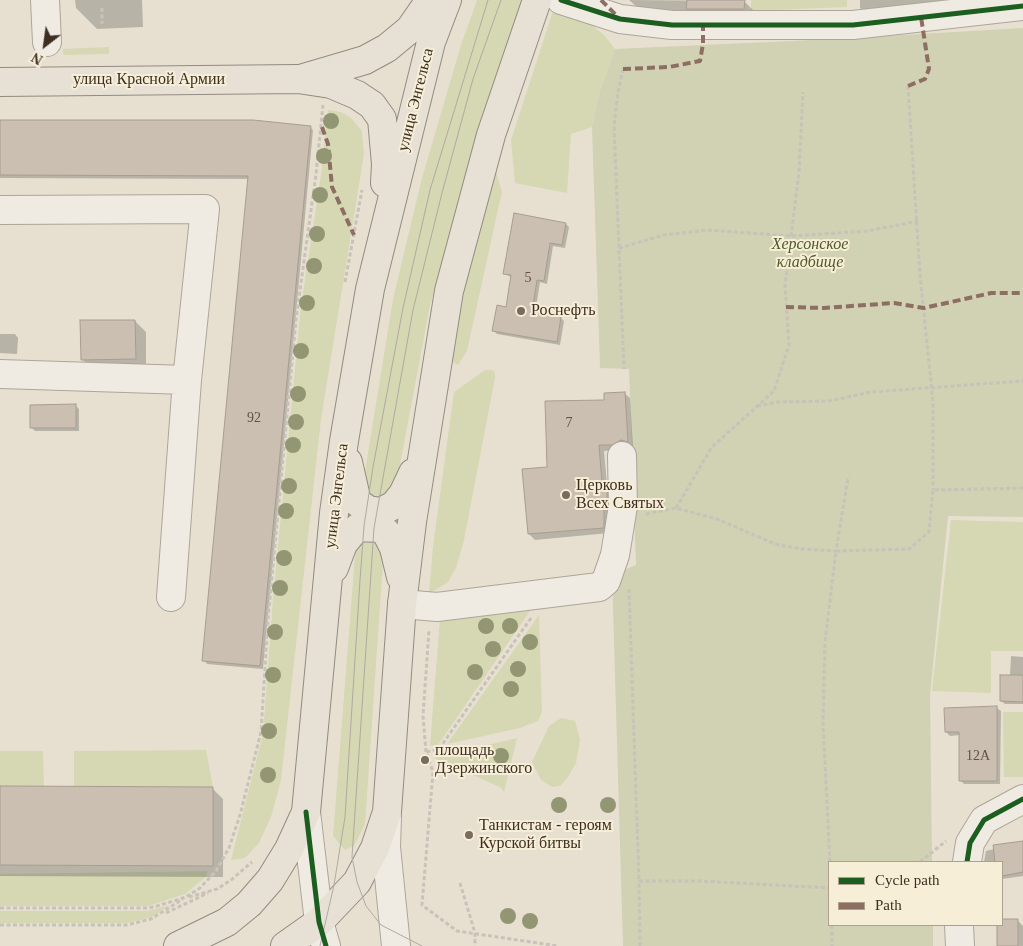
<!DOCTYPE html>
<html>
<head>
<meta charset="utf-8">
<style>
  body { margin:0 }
  #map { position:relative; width:1023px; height:946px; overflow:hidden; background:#e7e0d1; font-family:Georgia,serif }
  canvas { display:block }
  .legend { position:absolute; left:828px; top:861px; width:175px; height:65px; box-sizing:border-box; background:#f7eed8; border:1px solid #ada18e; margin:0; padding:6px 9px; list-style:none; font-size:15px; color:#3d2e20 }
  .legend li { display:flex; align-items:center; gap:10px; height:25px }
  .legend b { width:25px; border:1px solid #ada18e }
  .north { position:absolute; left:20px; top:20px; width:50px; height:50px; -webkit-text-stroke:4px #f7eed8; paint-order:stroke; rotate:210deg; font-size:14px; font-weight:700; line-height:20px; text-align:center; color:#3d2e20 }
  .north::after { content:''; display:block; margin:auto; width:18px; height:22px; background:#3d2e20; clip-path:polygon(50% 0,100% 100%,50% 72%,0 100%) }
</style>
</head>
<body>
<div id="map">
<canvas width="1023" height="946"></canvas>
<ul class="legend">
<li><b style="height:6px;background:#1b5e20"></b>Cycle path</li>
<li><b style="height:6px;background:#8d6e63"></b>Path</li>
</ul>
<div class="north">N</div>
</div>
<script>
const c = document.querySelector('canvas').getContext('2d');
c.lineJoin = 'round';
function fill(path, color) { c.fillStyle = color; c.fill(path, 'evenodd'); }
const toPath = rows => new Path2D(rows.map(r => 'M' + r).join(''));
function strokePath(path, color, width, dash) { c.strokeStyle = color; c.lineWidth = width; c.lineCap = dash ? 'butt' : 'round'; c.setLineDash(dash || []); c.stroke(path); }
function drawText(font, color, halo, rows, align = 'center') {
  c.font = font + ' Georgia,serif'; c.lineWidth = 4; c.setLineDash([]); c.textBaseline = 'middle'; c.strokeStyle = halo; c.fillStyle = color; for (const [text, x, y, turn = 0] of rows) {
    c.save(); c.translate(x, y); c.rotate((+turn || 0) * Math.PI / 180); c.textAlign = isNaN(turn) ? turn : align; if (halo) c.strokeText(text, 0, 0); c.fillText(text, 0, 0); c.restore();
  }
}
fill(toPath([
  [477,0,524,0,504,54,430,305,396,486,385,505,362,490,393,299,422,178,461,45],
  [751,0,847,0,847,7,751,11],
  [553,11,578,13,604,35,615,49,600,91,592,127,571,134,567,193,515,183,511,140],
  [109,47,109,54,63,55,63,49],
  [328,110,341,112,351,118,362,131,364,154,321,419,281,780,271,817,259,843,245,858,231,860,263,734,273,598,301,306,321,175],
  [496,172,502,192,499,205,467,351,458,365,451,361,464,292],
  [485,370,492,370,495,372,495,378,464,540,456,568,448,582,429,594,433,546,454,392],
  [951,520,1023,522,1023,651,991,651,991,693,932,691],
  [364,536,378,538,384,548,365,824,354,846,345,850,333,836,356,543],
  [530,611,438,745,430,746,440,618],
  [539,615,542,712,538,721,520,728,447,744],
  [1003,712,1023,712,1023,777,1004,777],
  [561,718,575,721,580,740,576,763,568,777,560,786,552,787,541,780,532,762,549,726],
  [517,738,504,792,500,787,434,758],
  [206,750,213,787,74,786,74,751],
  [43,751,44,786,0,786,0,751],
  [207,871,207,876,185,894,148,906,0,906,0,874],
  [170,905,152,917,127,923,0,923,0,911,147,911]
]), '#d6d7b3');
fill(toPath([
  [1023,28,1023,517,948,516,930,695,932,862,829,862,829,925,933,925,933,946,623,946,612,575,636,565,629,369,600,368,592,127,600,91,615,49,835,39]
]), '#d1d1b3');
fill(toPath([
  [75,0,142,0,143,27,97,29,76,8],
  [629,0,744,1,754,11,753,18,683,18,637,7],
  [860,0,997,0,868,16,860,8],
  [0,121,310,127,313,130,263,669,207,664,204,660,249,179,0,178],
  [566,224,569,227,565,248,553,246,547,284,540,282,535,314,561,318,564,321,560,345,497,334,494,331,507,308,512,278,504,273],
  [135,321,146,332,146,370,93,370,82,359],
  [0,334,15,334,18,338,17,354,0,353],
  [624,393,630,398,633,447,627,446,618,450,604,451,607,484,612,489,609,533,535,540,529,534,548,468,605,402],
  [76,406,79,409,79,431,35,431,32,428],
  [1011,656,1023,657,1023,704,1005,704,1001,701,1010,676],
  [997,708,1001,711,1000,784,964,784,960,780,960,735,950,736,946,732],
  [0,787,212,788,223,799,223,877,0,876],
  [1023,842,1023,876,1002,879,1002,862,984,862,986,851],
  [1002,920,1017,920,1023,926,1023,946,998,945,998,925,1002,925]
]), '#0003');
const building = toPath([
  [687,0,745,0,744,9,686,9,687,0],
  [0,120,253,120,311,126,260,666,202,661,248,176,0,175,0,120],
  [514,213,566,223,562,245,550,243,544,281,537,280,532,312,561,317,557,342,492,331,497,305,506,307,511,275,503,274,514,213],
  [80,320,135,320,136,359,81,360,80,320],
  [625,392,628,442,621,440,612,445,599,445,602,483,607,482,607,507,604,508,604,528,528,534,522,469,547,467,545,401,604,400,604,393,625,392],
  [76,404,76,428,30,428,30,405,76,404],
  [1000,675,1023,675,1023,702,1000,701,1000,675],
  [997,706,997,781,959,781,959,732,945,732,944,708,997,706],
  [0,786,213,787,213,866,0,865,0,786],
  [1023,841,1023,872,1002,876,1002,862,995,862,993,845,1023,841],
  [1002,919,1018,919,1018,946,997,946,997,925,1002,925,1002,919]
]);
fill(building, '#cbbfb2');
strokePath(building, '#a89c90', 1);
const minor = toPath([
  [45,0,47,42],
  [561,0,620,19,672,25,853,25,1023,6],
  [0,210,205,209,187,380,171,597],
  [0,374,187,380],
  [402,604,437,607,599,587,606,581,615,555,623,506,622,456],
  [306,812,319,922,326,946],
  [387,818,386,847,396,946],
  [967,862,970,843,984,820,1023,799],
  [959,925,960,946]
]);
const major = toPath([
  [304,78,365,60,387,48,410,29,430,0],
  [0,82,298,79,331,84,357,95,372,105,382,119,386,164,385,183],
  [348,462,357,502,368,510,381,512,394,505,403,494,413,473],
  [334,568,343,544,352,533,359,527,378,528,386,532,394,548,401,577],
  [178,946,227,922,249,904,270,880,289,849,306,812,334,513,344,441,370,289,431,42,447,0],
  [285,946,319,922,357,882,375,848,387,812,402,604,412,522,449,291,491,135,537,0]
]);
strokePath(minor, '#ada599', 30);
strokePath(major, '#928b80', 30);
strokePath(toPath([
  [102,8,102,24],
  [623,69,618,92,614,126,624,369],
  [908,86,920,275,933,402,933,490],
  [619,248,664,235,707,230,792,236,867,231,918,221],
  [345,282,362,190],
  [757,406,777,402,829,401,871,392,1023,381],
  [676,508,712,447,774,391,789,345,785,286,799,172,803,92],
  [646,514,676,508,717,519,775,544,801,549,836,551,848,478],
  [629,589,639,881],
  [531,618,439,749,426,752,433,772,422,905,457,931,558,946],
  [426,752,423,716,429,630],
  [830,862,823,723,825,642,836,551,909,549,929,532,933,490,1023,488],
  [920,862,946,841],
  [460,883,475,933,475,946],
  [189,897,217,889,231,880,252,862],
  [0,908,148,908,157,906,186,897,200,888,216,871,229,848,240,815,261,732,268,620,296,319,316,174,323,105],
  [166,913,208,893],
  [0,925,127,925,151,919,183,899],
  [832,925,832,946],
  [640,946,639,881,701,881,829,888]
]), '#c8c2b9', 3, [4, 2.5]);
strokePath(minor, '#efebe3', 28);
strokePath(major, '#e6e1d4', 28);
strokePath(toPath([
  [320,946,334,885,345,817,360,580,364,526,373,467,403,308,430,190,488,0],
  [422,946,381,925,366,906,357,882,352,857,374,528,413,310,442,193,473,79,501,0]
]), '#afaaa2', 1);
strokePath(toPath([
  [601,0,616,15],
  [623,69,669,67,700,61,703,44,703,25],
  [908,86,925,79,929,69,921,17],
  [322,127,328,144,332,187,354,235],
  [786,307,824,308,894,303,924,308,991,293,1023,293]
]), '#8d6e63', 4, [8, 4]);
strokePath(toPath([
  [561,0,620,19,672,25,853,25,1023,6],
  [306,812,319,922,326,946],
  [967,862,970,843,984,820,1023,799]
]), '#1b5e20', 5);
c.fillStyle = '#929673';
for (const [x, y] of [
  [331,121],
  [324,156],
  [320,195],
  [317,234],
  [314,266],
  [307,303],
  [301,351],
  [298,394],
  [296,422],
  [293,445],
  [289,486],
  [286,511],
  [284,558],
  [280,588],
  [486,626],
  [510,626],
  [275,632],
  [530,642],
  [493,649],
  [518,669],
  [475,672],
  [273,675],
  [511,689],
  [269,731],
  [501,756],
  [268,775],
  [559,805],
  [608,805],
  [508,916],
  [530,921]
]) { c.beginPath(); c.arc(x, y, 8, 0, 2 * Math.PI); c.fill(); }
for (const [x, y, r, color] of [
  [521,311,5,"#786c5e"],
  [566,495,5,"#786c5e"],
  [425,760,5,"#786c5e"],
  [469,835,5,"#786c5e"]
]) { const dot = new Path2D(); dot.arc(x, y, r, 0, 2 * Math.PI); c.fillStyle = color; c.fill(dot); strokePath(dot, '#f7eed8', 2); }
drawText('14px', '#605244', null, [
  ["5",528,278],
  ["92",254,418],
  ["7",569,423],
  ["12А",978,756]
]);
drawText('16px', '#3d2e20', '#f7eed8', [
  ["улица Красной Армии",149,80],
  ["улица Энгельса",416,100,-76],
  ["улица Энгельса",337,496,-83]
]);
drawText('italic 16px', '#4d5a26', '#f7eed8', [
  ["Херсонское",810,245],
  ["кладбище",810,263]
]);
drawText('16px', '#3d2e20', '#f7eed8', [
  ["Роснефть",531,311],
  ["Церковь",576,486],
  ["Всех Святых",576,504],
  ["площадь",435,751],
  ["Дзержинского",435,769],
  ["Танкистам - героям",479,826],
  ["Курской битвы",479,844]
], 'left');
</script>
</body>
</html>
